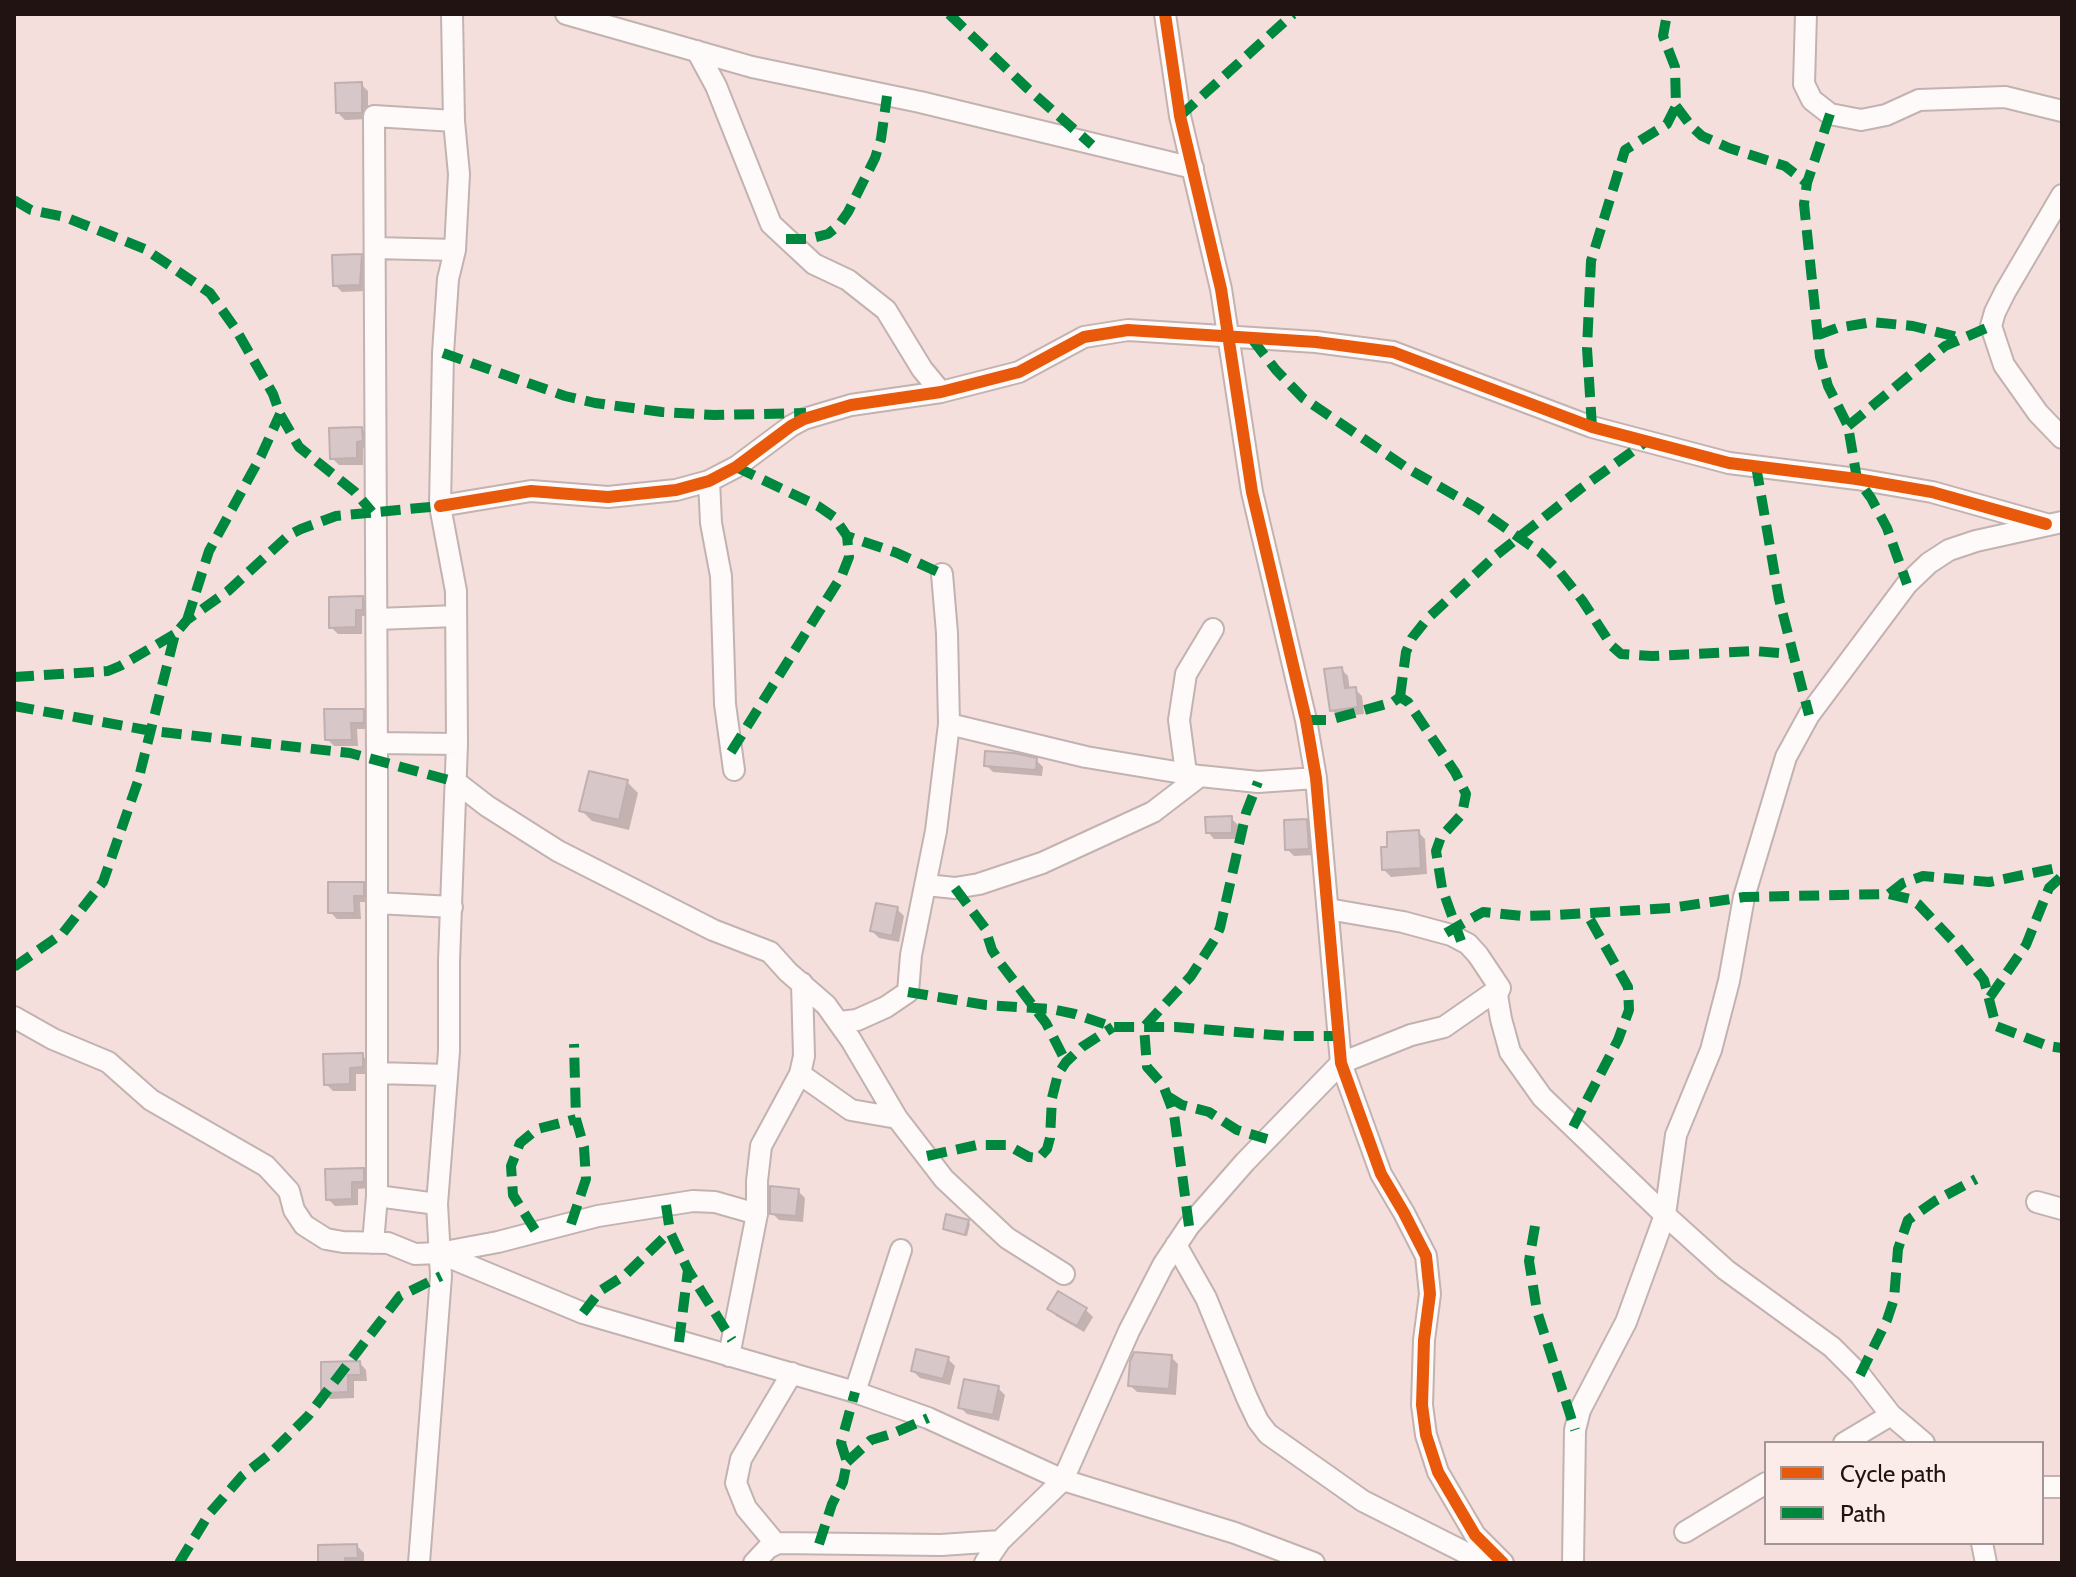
<!DOCTYPE html>
<html>
<head>
<meta charset="utf-8">
<style>
  body { margin:0 }
  #map { position:relative; width:2076px; height:1577px; overflow:hidden; background:#f5dfdd; font-family:Cabin,sans-serif }
  canvas { display:block }
  .frame { position:absolute; inset:0; border:16px solid #201311; pointer-events:none }
  .legend { position:absolute; left:1764px; top:1441px; width:280px; height:104px; box-sizing:border-box; background:#fbebe9; border:2px solid #a39593; margin:0; padding:10px 14px; list-style:none; font-size:24px; color:#201311 }
  .legend li { display:flex; align-items:center; gap:16px; height:40px }
  .legend b { width:40px; border:2px solid #a39593 }
</style>
</head>
<body>
<div id="map">
<canvas width="2076" height="1577"></canvas>
<div class="frame"></div>
<ul class="legend">
<li><b style="height:10px;background:#e8590c"></b>Cycle path</li>
<li><b style="height:10px;background:#00873e"></b>Path</li>
</ul>
</div>
<script>
const c = document.querySelector('canvas').getContext('2d');
c.lineJoin = 'round';
function fill(path, color) { c.fillStyle = color; c.fill(path, 'evenodd'); }
const toPath = rows => new Path2D(rows.map(r => 'M' + r).join(''));
function strokePath(path, color, width, dash) { c.strokeStyle = color; c.lineWidth = width; c.lineCap = dash ? 'butt' : 'round'; c.setLineDash(dash || []); c.stroke(path); }
fill(toPath([
  [361,84,368,91,368,119,345,120,338,113],
  [361,256,368,263,366,291,342,292,335,285],
  [362,429,369,436,369,448,363,448,363,465,339,465,332,458],
  [362,598,369,605,369,616,362,616,362,634,338,634,331,627],
  [1341,669,1348,676,1350,690,1355,689,1362,696,1364,714,1339,717,1332,710],
  [363,711,370,718,370,729,357,729,358,746,334,746,327,739],
  [1036,760,1043,767,1042,776,993,772,986,765],
  [627,782,638,793,629,830,592,821,581,810],
  [1231,818,1238,825,1238,839,1214,839,1208,832],
  [1306,821,1313,828,1315,855,1294,856,1287,849],
  [1418,832,1425,839,1427,874,1391,877,1384,870],
  [363,884,370,890,370,902,360,902,361,919,337,919,330,912],
  [897,909,904,916,899,942,879,938,872,931],
  [362,1055,369,1062,369,1074,356,1074,356,1091,333,1091,326,1084],
  [363,1170,370,1177,370,1188,358,1189,358,1205,335,1206,328,1199],
  [798,1191,805,1198,803,1222,779,1220,772,1213],
  [968,1222,970,1224,967,1236,945,1229],
  [1058,1294,1086,1310,1093,1317,1084,1332,1056,1316,1050,1309],
  [1171,1357,1178,1364,1176,1395,1137,1392,1130,1385],
  [948,1359,955,1366,950,1385,920,1378,913,1371],
  [360,1363,366,1370,367,1381,354,1381,354,1398,330,1399,323,1392],
  [998,1388,1005,1395,999,1421,967,1414,960,1407],
  [357,1546,364,1553,364,1563,320,1563]
]), '#0003');
const building = toPath([
  [362,82,362,113,336,113,335,83,362,82],
  [362,254,360,285,333,286,332,255,362,254],
  [362,427,363,441,357,442,357,458,330,459,329,428,362,427],
  [363,596,363,610,356,610,356,627,329,628,329,597,363,596],
  [1342,667,1345,688,1356,687,1358,707,1330,711,1324,669,1342,667],
  [324,709,364,709,364,723,351,723,352,740,325,740,324,709],
  [985,751,1014,753,1037,758,1036,770,984,766,985,751],
  [589,771,628,780,619,820,579,811,589,771],
  [1232,816,1232,833,1206,833,1205,817,1232,816],
  [1307,819,1309,849,1285,850,1284,820,1307,819],
  [1419,830,1421,868,1382,870,1381,847,1387,847,1387,832,1419,830],
  [328,882,364,882,364,896,354,896,355,913,328,913,328,882],
  [876,903,898,907,892,936,870,931,876,903],
  [363,1053,363,1067,350,1068,350,1084,324,1085,323,1054,363,1053],
  [364,1168,364,1182,352,1182,352,1199,326,1200,325,1169,364,1168],
  [770,1186,799,1189,796,1216,770,1214,770,1186],
  [946,1214,969,1220,965,1235,943,1229,946,1214],
  [1058,1291,1087,1308,1077,1326,1047,1309,1058,1291],
  [916,1349,949,1357,943,1379,911,1371,916,1349],
  [1134,1352,1172,1355,1169,1389,1128,1386,1130,1361,1134,1352],
  [360,1361,361,1375,348,1375,348,1392,321,1393,321,1362,360,1361],
  [964,1379,999,1386,993,1415,958,1408,964,1379],
  [357,1544,358,1558,345,1558,345,1563,318,1563,318,1545,357,1544]
]);
fill(building, '#d7c7c8');
strokePath(building, '#c0afb0', 2);
const street = toPath([
  [566,14,752,67,920,102,1193,168],
  [1165,14,1180,116,1221,289,1252,492,1306,720,1316,778,1341,1063,1381,1174,1404,1213,1426,1256,1430,1294,1424,1340,1422,1405,1426,1435,1438,1472,1475,1535,1503,1563],
  [1806,14,1804,84,1812,100,1830,114,1861,120,1886,115,1919,100,2005,97,2062,111],
  [697,51,716,86,771,224,814,264,848,280,886,310,922,369,941,392],
  [2062,195,2005,292,1995,312,1991,326,2004,365,2038,413,2062,438],
  [375,248,455,250],
  [709,481,711,523,721,576,725,704,734,770],
  [440,506,531,491,608,497,676,490,709,481,736,467,791,426,804,419,851,405,941,392,1019,372,1084,337,1128,330,1316,342,1393,352,1592,427,1729,463,1857,479,1932,492,2046,524],
  [377,619,456,616],
  [949,724,1086,757,1200,776,1258,782,1316,778],
  [377,743,457,744],
  [1186,773,1179,720,1186,674,1213,629],
  [456,782,487,806,558,851,713,930,770,952,788,972,826,1005,851,1040,897,1118,944,1179,1007,1238,1064,1274],
  [926,885,955,888,979,884,1042,863,1153,812,1200,776],
  [377,903,452,907],
  [1328,909,1403,922,1451,935,1468,944,1478,955,1500,988,1497,995,1501,1019,1510,1052,1542,1097,1665,1215,1726,1270,1832,1347,1860,1375,1891,1415,1924,1443],
  [14,1017,53,1039,108,1062,151,1100,266,1166,289,1191,294,1210,304,1225,326,1239,343,1242,388,1243,415,1254,439,1253,583,1313,855,1392,928,1418,1063,1480,1235,1533,1314,1563],
  [839,1022,857,1020,886,1007,908,992,911,955,936,831,949,724,947,633,942,574],
  [377,1073,447,1075],
  [800,1074,851,1110,897,1118],
  [377,1196,437,1204],
  [2037,1202,2062,1209],
  [373,1243,377,1196,377,762,374,116,454,121],
  [1176,1245,1206,1298,1247,1398,1258,1421,1268,1434,1363,1501,1486,1563],
  [439,1253,498,1242,598,1216,693,1201,715,1202,757,1214],
  [729,1356,757,1214,757,1181,761,1146,800,1074,804,1056,802,983],
  [855,1392,901,1250],
  [1844,1443,1891,1415],
  [2042,1487,2062,1487],
  [1685,1532,1766,1483],
  [1982,1543,1986,1563],
  [776,1544,746,1508,736,1483,741,1459,792,1373],
  [419,1563,441,1276,437,1204,449,1051,449,961,457,744,456,591,440,506,443,353,448,279,455,250,459,174,454,121,452,14],
  [754,1563,768,1548,778,1543,941,1545,1000,1541],
  [985,1563,1000,1541,1063,1480,1129,1331,1163,1265,1189,1226,1245,1162,1341,1063,1411,1035,1444,1027,1500,988],
  [1573,1563,1575,1430,1580,1410,1626,1322,1665,1215,1676,1135,1711,1050,1729,981,1744,897,1786,757,1809,715,1907,584,1929,563,1949,550,1976,541,2062,522]
]);
strokePath(street, '#c2b2b0', 24);
strokePath(street, '#fefafa', 20);
strokePath(toPath([
  [949,14,1027,88,1092,145],
  [1676,106,1691,126,1702,136,1729,148,1785,166,1807,183],
  [1830,114,1807,183,1804,204,1820,357,1828,386,1848,426,1857,479,1871,498,1887,528,1907,584],
  [1180,116,1293,14],
  [14,200,31,210,65,217,145,249,210,293,235,328,273,394,280,414,299,447,355,492,372,512],
  [786,239,808,239,828,234,839,225,848,212,875,158,881,139,887,96],
  [1818,335,1837,328,1872,322,1913,326,1961,338],
  [1252,339,1276,370,1303,398,1407,468,1477,508,1541,553,1559,571,1582,600,1612,646,1621,654,1652,656,1754,651,1793,654],
  [443,353,565,396,595,403,662,412,714,415,806,413],
  [1848,426,1945,346,1991,326],
  [1592,427,1587,348,1591,261,1625,150,1667,124,1676,106,1675,67,1663,36,1667,14],
  [1756,466,1779,599,1809,715],
  [736,467,818,506,834,517,847,536,897,553,942,574],
  [187,620,209,551,261,456,280,414],
  [14,677,108,671,120,666,175,634],
  [1400,697,1406,652,1412,638,1427,619,1495,556,1580,489,1648,440],
  [14,706,152,731,350,753,456,782],
  [1306,720,1329,720,1393,702,1400,697,1408,702,1455,772,1466,794,1462,814,1441,837,1436,851,1442,888,1461,941],
  [731,752,842,575,849,557,847,536],
  [955,888,985,928,992,950,1001,964,1046,1023,1066,1062],
  [1889,894,1903,883,1923,876,1989,882,2062,867],
  [1446,933,1483,912,1522,916,1557,915,1671,908,1744,897,1889,894,1910,899,1918,904,1953,941,1984,980,1996,1026,2048,1046,2062,1048],
  [14,967,63,933,103,882,138,781,175,634,187,620,228,591,289,535,301,529,336,516,440,506],
  [908,992,986,1005,1051,1009,1075,1014,1113,1027,1176,1027,1286,1036,1340,1036],
  [1990,997,2026,945,2049,888,2062,876],
  [1169,1097,1182,1105,1209,1112,1237,1130,1267,1139],
  [1573,1127,1618,1040,1629,1010,1628,987,1587,914],
  [927,1156,977,1145,1007,1145,1029,1157,1039,1158,1047,1149,1050,1138,1052,1098,1058,1074,1066,1062,1082,1047,1113,1027],
  [666,1205,670,1232,688,1270,732,1340],
  [571,1224,586,1179,584,1147,576,1119,574,1044],
  [1189,1226,1174,1114,1163,1085,1147,1067,1144,1027,1191,976,1215,939,1220,928,1246,813,1258,782],
  [1535,1226,1529,1261,1537,1311,1575,1430],
  [535,1230,513,1195,511,1166,520,1143,537,1129,576,1119],
  [583,1313,600,1291,625,1275,670,1232],
  [679,1342,688,1270],
  [1860,1375,1887,1320,1894,1299,1898,1249,1908,1220,1935,1201,1976,1179],
  [847,1462,871,1440,894,1433,928,1418],
  [819,1544,832,1504,843,1482,847,1462,841,1443,855,1392],
  [179,1563,209,1514,242,1476,270,1454,308,1416,400,1296,441,1276]
]), '#00873e', 10, [20, 10]);
strokePath(toPath([
  [1165,14,1180,116,1221,289,1252,492,1306,720,1316,778,1341,1063,1381,1174,1404,1213,1426,1256,1430,1294,1424,1340,1422,1405,1426,1435,1438,1472,1475,1535,1503,1563],
  [440,506,531,491,608,497,676,490,709,481,736,467,791,426,804,419,851,405,941,392,1019,372,1084,337,1128,330,1316,342,1393,352,1592,427,1729,463,1857,479,1932,492,2046,524]
]), '#e8590c', 12);
</script>
</body>
</html>
